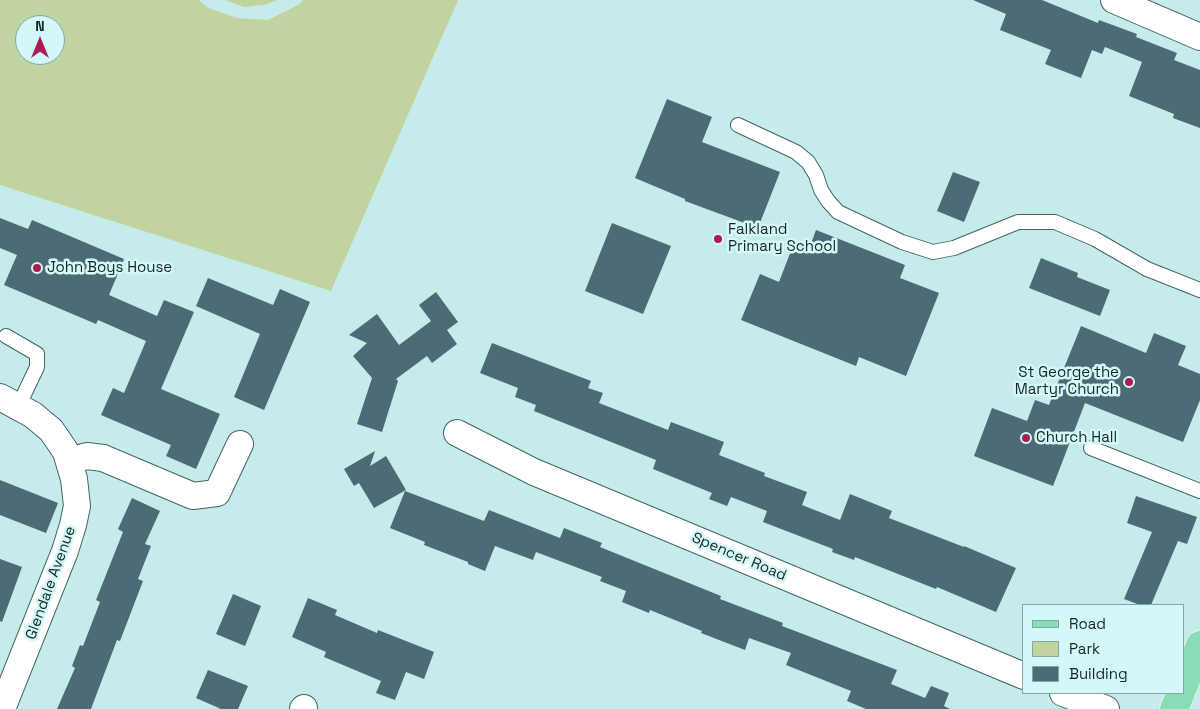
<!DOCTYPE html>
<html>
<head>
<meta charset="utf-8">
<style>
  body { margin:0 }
  #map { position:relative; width:1200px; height:709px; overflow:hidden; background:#c5ebea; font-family:"Space Grotesk",sans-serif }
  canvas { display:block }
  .legend { position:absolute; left:1022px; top:604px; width:162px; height:90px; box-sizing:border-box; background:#d2f9f7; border:1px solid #87a5a3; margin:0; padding:6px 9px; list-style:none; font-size:15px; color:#172625 }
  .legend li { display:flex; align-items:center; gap:10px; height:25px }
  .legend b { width:25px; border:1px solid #87a5a3 }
  .north { position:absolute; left:15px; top:15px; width:50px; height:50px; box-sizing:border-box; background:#d2f9f7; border:1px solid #87a5a3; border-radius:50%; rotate:0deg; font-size:14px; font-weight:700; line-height:20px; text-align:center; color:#172625 }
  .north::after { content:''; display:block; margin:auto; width:18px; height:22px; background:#ad1c51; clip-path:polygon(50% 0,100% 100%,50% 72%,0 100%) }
</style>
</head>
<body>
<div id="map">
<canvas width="1200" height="709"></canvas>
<ul class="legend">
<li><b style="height:6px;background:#89ddb6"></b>Road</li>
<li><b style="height:14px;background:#c1d4a0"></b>Park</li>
<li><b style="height:14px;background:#4d6a77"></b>Building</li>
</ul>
<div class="north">N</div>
</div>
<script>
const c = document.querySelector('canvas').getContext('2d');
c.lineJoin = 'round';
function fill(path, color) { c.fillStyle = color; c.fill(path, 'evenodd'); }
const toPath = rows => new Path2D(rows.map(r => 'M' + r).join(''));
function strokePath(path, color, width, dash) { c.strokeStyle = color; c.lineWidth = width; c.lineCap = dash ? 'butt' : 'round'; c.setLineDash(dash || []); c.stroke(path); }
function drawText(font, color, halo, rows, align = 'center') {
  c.font = font + ' "Space Grotesk",sans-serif'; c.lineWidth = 5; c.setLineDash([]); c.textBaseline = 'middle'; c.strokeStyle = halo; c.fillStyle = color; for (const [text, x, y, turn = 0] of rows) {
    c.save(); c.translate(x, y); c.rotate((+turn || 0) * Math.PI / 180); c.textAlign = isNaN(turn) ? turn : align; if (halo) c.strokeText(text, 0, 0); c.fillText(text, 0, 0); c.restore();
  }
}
fill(toPath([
  [0,0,199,0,208,8,237,18,268,20,300,4,303,0,458,0,331,291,0,185],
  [25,25,55,25,55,55,25,55],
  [225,0,277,0,264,5,244,7]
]), '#c1d4a0');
fill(toPath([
  [973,0,1042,0,1098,23,1099,20,1137,34,1136,37,1177,53,1174,60,1200,70,1200,128,1173,118,1174,114,1129,96,1142,62,1105,47,1102,54,1092,50,1081,78,1045,64,1051,50,1000,30,1006,14],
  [667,99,712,117,702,142,780,172,758,228,685,201,685,199,635,178],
  [953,172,980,182,964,222,937,211],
  [0,218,28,229,32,220,124,259,109,295,157,316,164,300,194,312,161,389,220,414,196,469,166,456,171,445,101,415,113,388,124,393,146,341,98,320,96,324,4,285,17,255,0,248],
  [612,223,671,246,643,314,585,291],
  [816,230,905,265,900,278,939,293,906,376,859,357,856,366,741,320,760,274,779,282,794,243,809,249],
  [1041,258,1078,273,1077,277,1110,290,1100,316,1029,288],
  [208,278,273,305,280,289,310,302,264,410,234,397,260,334,196,306],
  [436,292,458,322,447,330,457,344,432,363,427,356,396,379,398,381,382,432,357,424,372,378,353,356,367,343,349,335,377,314,399,345,431,321,419,305],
  [1081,326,1146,353,1154,333,1186,346,1178,365,1200,374,1200,400,1183,442,1085,403,1053,486,974,456,992,408,1027,421,1035,400,1049,405],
  [492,343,591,381,588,388,603,393,599,403,668,430,671,422,724,442,719,455,765,473,764,476,807,492,802,505,840,520,850,494,892,511,889,518,964,547,964,546,1016,568,996,612,937,587,936,589,855,557,854,560,832,552,833,549,763,522,767,511,731,497,727,506,709,499,712,493,653,469,656,460,534,411,536,405,515,397,518,388,480,373],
  [375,451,370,466,386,456,406,490,374,508,359,483,354,486,344,469],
  [0,480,58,503,46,533,0,515],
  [405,491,484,521,489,510,560,538,564,528,602,543,600,547,721,596,720,599,783,623,782,626,897,670,891,684,925,698,931,686,949,693,944,706,950,709,866,709,847,701,851,691,786,665,791,653,749,638,745,650,701,633,702,631,650,610,649,613,622,602,626,591,600,581,602,577,536,552,533,560,495,546,485,571,468,564,468,562,424,545,425,542,390,528],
  [1136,496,1197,517,1187,544,1178,541,1151,605,1140,605,1124,599,1152,532,1127,523],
  [132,498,160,511,145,544,151,546,138,579,143,581,120,641,117,640,91,709,57,709,75,668,72,666,80,645,83,646,100,602,96,600,123,532,118,529],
  [0,559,22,567,2,622,0,621],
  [233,594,261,606,245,646,216,634],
  [308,598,337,610,335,615,377,633,378,630,434,652,424,679,406,672,395,700,376,693,381,681,324,657,326,652,292,637],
  [208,670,248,686,238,709,221,709,196,698]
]), '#4d6a77');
const service = toPath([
  [738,125,796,152,808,162,816,175,821,190,828,201,838,212,902,242,933,252,954,248,1018,222,1055,222,1095,239,1147,269,1200,290],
  [6,336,37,354,37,367,18,407],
  [1091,448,1200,491]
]);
const minor = toPath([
  [1114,0,1200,37],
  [0,397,33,415,51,430,58,440,66,452,74,479,77,506,73,525,65,551,2,709],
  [457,433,534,472,1024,676],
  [69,461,87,456,103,458,193,496,217,493,240,444],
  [1063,693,1106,709],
  [303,709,304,708]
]);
const primary = toPath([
  [1184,685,1200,645],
  [1174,709,1181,693]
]);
strokePath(service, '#426564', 16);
strokePath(minor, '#426564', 28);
strokePath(primary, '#fff', 29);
strokePath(service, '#fff', 14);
strokePath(minor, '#fff', 26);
strokePath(primary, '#89ddb6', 28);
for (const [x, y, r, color] of [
  [718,239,5,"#ad1c51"],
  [37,268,5,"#ad1c51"],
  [1129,382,5,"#ad1c51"],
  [1026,438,5,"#ad1c51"]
]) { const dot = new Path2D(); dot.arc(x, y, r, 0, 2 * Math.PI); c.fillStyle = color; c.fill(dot); strokePath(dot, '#d2f9f7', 2); }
drawText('15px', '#172625', '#d2f9f7', [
  ["Falkland",728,230],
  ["Primary School",728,247],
  ["John Boys House",47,268],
  ["St George the",1119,373,"right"],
  ["Martyr Church",1119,390,"right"],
  ["Church Hall",1036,438]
], 'left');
drawText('15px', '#172625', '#d2f9f7', [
  ["Spencer Road",739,557,23],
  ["Glendale Avenue",51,583,-70]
]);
</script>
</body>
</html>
